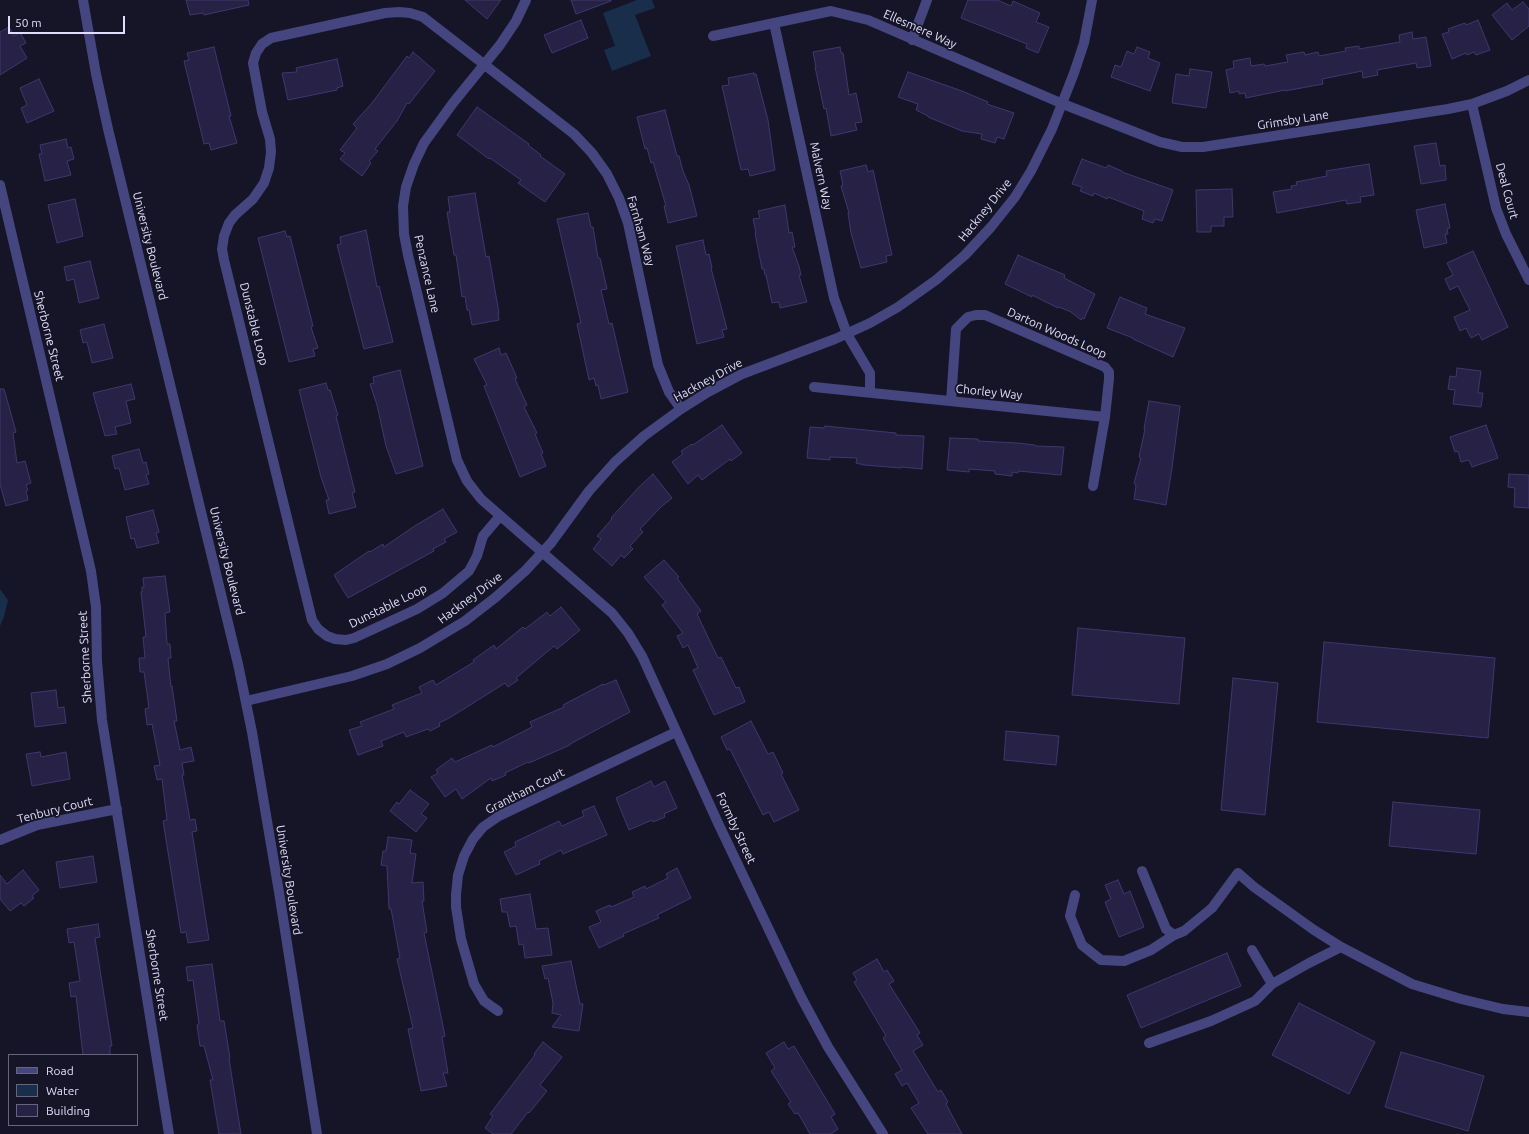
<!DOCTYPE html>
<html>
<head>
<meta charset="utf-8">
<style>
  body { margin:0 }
  #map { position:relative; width:1529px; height:1134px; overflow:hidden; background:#161427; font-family:Ubuntu,sans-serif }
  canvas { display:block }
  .legend { position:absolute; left:8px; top:1054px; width:130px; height:72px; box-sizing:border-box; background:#161427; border:1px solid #67657b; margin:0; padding:5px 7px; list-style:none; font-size:12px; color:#e0defa }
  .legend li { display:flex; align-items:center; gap:8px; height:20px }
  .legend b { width:20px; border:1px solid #67657b }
  .scale { position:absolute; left:8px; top:16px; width:117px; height:18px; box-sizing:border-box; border:2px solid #e0defa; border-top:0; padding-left:5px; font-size:12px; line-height:14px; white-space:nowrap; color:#e0defa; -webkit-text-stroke:3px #161427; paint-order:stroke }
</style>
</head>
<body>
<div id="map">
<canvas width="1529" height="1134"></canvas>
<ul class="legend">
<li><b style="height:5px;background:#45457f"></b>Road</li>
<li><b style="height:11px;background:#182e4b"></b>Water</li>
<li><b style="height:11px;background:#272245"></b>Building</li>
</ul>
<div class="scale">50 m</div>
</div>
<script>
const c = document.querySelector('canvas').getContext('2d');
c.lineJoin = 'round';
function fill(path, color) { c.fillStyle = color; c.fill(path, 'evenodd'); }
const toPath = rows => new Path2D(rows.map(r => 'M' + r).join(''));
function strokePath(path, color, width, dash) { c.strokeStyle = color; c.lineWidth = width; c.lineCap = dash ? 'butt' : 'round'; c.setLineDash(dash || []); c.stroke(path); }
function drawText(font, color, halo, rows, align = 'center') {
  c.font = font + ' Ubuntu,sans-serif'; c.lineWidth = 3.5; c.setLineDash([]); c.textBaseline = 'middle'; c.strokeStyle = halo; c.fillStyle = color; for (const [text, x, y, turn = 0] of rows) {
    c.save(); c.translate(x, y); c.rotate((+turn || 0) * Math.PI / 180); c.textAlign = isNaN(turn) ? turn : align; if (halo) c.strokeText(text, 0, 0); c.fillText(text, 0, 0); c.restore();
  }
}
fill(toPath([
  [637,0,652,0,655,8,635,15,651,56,612,71,604,50,615,46,603,13],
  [0,589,8,600,4,617,0,626]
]), '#182e4b');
const building = toPath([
  [186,0,248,0,249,5,204,15,203,13,190,15,186,0],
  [465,0,501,0,487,19,465,0],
  [571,0,611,0,611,1,576,14,571,0],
  [968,0,997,0,1011,6,1013,1,1040,13,1036,22,1049,27,1038,53,1026,48,1027,44,961,18,968,0],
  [1523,2,1529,9,1529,26,1512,40,1492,15,1507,3,1512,10,1523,2],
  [581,20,588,38,552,53,544,35,581,20],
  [1478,20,1490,50,1476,55,1474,52,1467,55,1466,53,1452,59,1442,34,1449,32,1448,29,1465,23,1466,25,1478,20],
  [9,27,14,36,20,32,26,43,20,46,27,58,0,75,0,32,9,27],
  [1412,32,1413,39,1426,37,1431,66,1417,68,1416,63,1377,70,1378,75,1363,78,1362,71,1322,79,1323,84,1285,91,1285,90,1246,98,1245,93,1239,94,1239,91,1230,93,1226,70,1234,68,1233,61,1250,58,1251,66,1264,64,1265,66,1288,62,1286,55,1304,52,1305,55,1318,52,1319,56,1346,51,1345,48,1359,46,1359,49,1400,42,1399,35,1412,32],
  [214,47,231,116,229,116,237,143,211,150,209,143,204,144,184,61,189,60,187,53,214,47],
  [840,47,841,53,843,53,849,95,856,93,862,122,855,123,857,130,831,136,826,108,824,109,815,67,816,67,813,52,840,47],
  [1137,47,1150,52,1148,58,1160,63,1150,91,1111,77,1115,65,1121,67,1127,51,1134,54,1137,47],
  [413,52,435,71,409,104,407,103,397,121,375,149,378,151,369,161,371,163,362,176,340,159,345,153,340,150,357,128,353,124,372,103,407,56,409,58,413,52],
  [337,59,343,86,337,88,337,90,288,100,282,73,297,72,296,68,337,59],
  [1190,69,1212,72,1206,108,1172,103,1176,74,1189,76,1190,69],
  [908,72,962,91,988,102,987,104,1014,113,1004,139,997,137,995,143,981,139,982,134,962,131,928,117,928,116,916,110,918,104,898,97,908,72],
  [754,73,754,75,756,74,768,120,775,170,750,176,748,169,741,170,722,86,729,85,728,78,754,73],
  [39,79,54,111,27,123,21,108,27,105,20,88,39,79],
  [477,107,529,144,528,145,541,155,540,156,565,174,545,202,518,183,521,180,490,158,489,159,457,135,477,107],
  [665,110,677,156,679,156,683,171,689,185,697,216,668,223,664,206,666,206,653,162,651,163,647,148,645,149,637,117,665,110],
  [66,139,68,148,71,147,74,159,67,161,71,175,45,181,39,154,42,154,40,145,66,139],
  [1436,143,1440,166,1445,165,1446,180,1421,184,1414,146,1436,143],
  [1082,159,1106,168,1108,165,1122,171,1122,172,1173,190,1162,221,1155,219,1153,223,1142,219,1144,211,1108,197,1107,199,1094,193,1093,196,1080,191,1082,187,1072,184,1082,159],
  [1369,164,1374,195,1360,197,1361,202,1347,204,1346,200,1277,213,1273,192,1292,189,1291,186,1297,185,1296,182,1327,176,1326,171,1369,164],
  [866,165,868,172,873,170,892,255,886,256,887,262,861,268,851,233,848,213,849,213,841,186,843,185,840,171,866,165],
  [1232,189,1233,217,1224,217,1224,226,1211,226,1211,232,1197,232,1196,190,1232,189],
  [475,193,486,257,489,256,499,313,498,313,499,320,472,325,469,310,467,310,465,296,462,297,456,255,454,255,447,212,450,212,448,197,475,193],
  [75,199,83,236,57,243,48,205,75,199],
  [1445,204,1450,228,1447,229,1448,234,1445,234,1447,243,1424,248,1416,210,1445,204],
  [785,205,789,233,792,232,795,247,792,247,799,266,801,275,799,275,807,302,780,308,779,302,772,303,766,275,765,275,764,269,762,269,755,233,756,233,753,219,760,218,758,211,785,205],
  [588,213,591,227,593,227,598,258,600,258,607,289,601,290,609,324,612,323,628,392,601,399,598,385,596,386,594,378,589,380,577,324,581,323,557,219,588,213],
  [366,230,377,287,379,286,393,342,364,349,337,245,341,244,340,237,366,230],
  [285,231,287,237,290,236,313,326,311,327,318,348,313,349,315,356,289,362,258,238,285,231],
  [703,240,706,255,709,254,712,268,711,268,727,329,722,330,724,337,697,344,676,246,703,240],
  [1473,251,1508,327,1482,340,1479,334,1471,338,1466,328,1460,331,1454,317,1470,310,1458,286,1450,290,1445,279,1453,275,1447,263,1473,251],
  [1018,255,1065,275,1064,278,1095,294,1084,319,1082,318,1081,320,1071,312,1059,307,1058,308,1032,295,1032,297,1005,284,1018,255],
  [90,261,99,298,79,303,74,279,67,281,64,267,90,261],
  [1120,297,1147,308,1145,314,1185,328,1173,357,1133,339,1133,338,1107,328,1120,297],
  [104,324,113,358,92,363,87,342,83,343,80,330,104,324],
  [499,348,501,355,506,353,517,378,515,379,527,405,524,407,537,433,535,434,543,453,541,454,546,466,520,477,484,386,487,385,474,359,499,348],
  [1457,368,1481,371,1478,393,1483,393,1481,407,1453,404,1455,390,1448,389,1450,376,1456,377,1457,368],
  [400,370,423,466,396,474,386,446,377,405,370,384,374,383,373,377,400,370],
  [326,383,328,390,330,390,338,415,336,416,355,492,352,493,356,507,329,514,326,500,329,500,321,477,299,390,326,383],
  [131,384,135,399,126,401,131,423,115,427,117,434,105,436,93,393,131,384],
  [0,389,4,389,16,432,13,433,17,463,25,461,31,483,26,485,28,490,26,491,28,500,6,506,0,484,0,389],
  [1149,401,1180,406,1172,468,1166,505,1134,499,1136,486,1134,483,1141,458,1139,457,1145,429,1144,429,1149,401],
  [722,425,742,453,731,461,730,459,702,480,698,475,688,484,672,462,683,454,681,451,692,444,693,445,722,425],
  [1486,425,1498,458,1472,467,1469,460,1461,462,1458,451,1455,452,1450,437,1486,425],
  [825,426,896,433,896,435,924,436,922,469,901,467,901,468,864,465,856,463,857,458,830,457,830,460,807,458,810,427,824,428,825,426],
  [950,438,978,439,978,441,1018,443,1035,445,1035,446,1064,447,1061,475,1018,471,1018,473,1012,472,1012,476,995,474,995,471,969,469,969,472,947,470,950,438],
  [139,449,143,463,146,462,149,474,146,475,149,484,125,490,119,468,115,469,112,456,139,449],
  [653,474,672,498,661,507,640,529,643,532,630,546,633,549,624,558,621,555,612,566,593,549,601,539,597,536,612,519,611,518,639,487,653,474],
  [1509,474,1529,475,1529,508,1514,507,1515,488,1508,487,1509,474],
  [443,509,457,532,444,539,446,542,433,549,434,551,348,598,334,575,369,551,370,552,383,544,384,547,413,527,443,509],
  [153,510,159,532,156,533,159,543,137,548,134,538,131,539,126,517,153,510],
  [664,560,679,577,677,578,701,611,697,614,718,658,721,657,736,688,739,687,745,702,714,715,693,670,698,668,688,645,683,648,677,636,683,633,662,605,666,602,644,577,664,560],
  [165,576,170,612,165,613,167,644,170,644,171,658,168,658,171,687,172,686,177,721,174,721,180,750,191,747,194,761,182,763,184,775,182,775,190,820,195,819,197,831,192,832,209,940,188,943,186,932,181,933,163,821,167,820,162,779,157,780,154,766,160,765,152,724,147,725,145,709,149,708,144,672,140,672,139,658,145,658,143,637,146,637,141,592,142,592,142,587,144,587,143,578,165,576],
  [561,607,580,630,557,649,554,646,516,678,518,680,508,687,505,683,451,717,439,723,440,726,430,731,428,729,406,737,404,732,381,741,383,746,358,755,349,730,362,726,360,722,394,709,392,705,422,693,419,687,433,680,436,685,474,662,473,660,494,645,496,649,523,627,525,629,547,612,550,616,561,607],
  [1078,628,1185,638,1179,704,1072,695,1078,628],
  [1324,642,1495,658,1488,738,1317,722,1324,642],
  [1233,678,1278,683,1265,815,1221,810,1233,678],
  [616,680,630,712,570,744,570,745,529,763,528,762,505,773,506,775,492,781,491,778,462,799,456,789,445,797,431,777,438,773,436,770,452,758,455,762,492,745,493,747,532,727,530,722,564,707,563,705,603,684,604,685,616,680],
  [56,690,58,708,64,707,66,723,35,727,31,693,56,690],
  [751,721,768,754,773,752,783,773,781,774,799,810,774,822,769,812,763,815,730,749,727,750,721,737,751,721],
  [1006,731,1059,736,1056,765,1004,760,1006,731],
  [40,752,41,757,66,752,70,779,32,786,26,754,40,752],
  [651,781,654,787,665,781,677,808,664,814,665,817,653,822,652,820,629,830,616,798,651,781],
  [410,790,429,804,421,814,427,818,416,832,390,811,397,802,399,804,410,790],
  [1393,802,1480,810,1476,854,1389,846,1393,802],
  [594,806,607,835,563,854,561,850,539,861,540,864,516,875,504,852,516,846,515,842,559,821,562,826,584,816,582,811,594,806],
  [388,837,412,840,410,853,416,854,412,883,423,882,424,901,422,901,427,932,424,933,445,1036,442,1037,448,1073,443,1073,447,1086,421,1091,408,1029,413,1028,397,959,400,958,391,909,389,909,387,866,381,865,383,851,386,851,388,837],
  [93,856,97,882,60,888,56,862,93,856],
  [677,868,691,898,657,915,659,918,623,934,624,936,599,948,589,927,601,922,596,911,610,905,611,907,634,897,632,892,645,886,646,889,668,878,666,874,677,868],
  [23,870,39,890,32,896,34,898,24,906,21,903,10,911,0,899,0,875,7,884,23,870],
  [1118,880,1124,894,1130,891,1144,927,1119,937,1105,902,1111,899,1105,885,1118,880],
  [530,894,536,929,548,928,552,955,525,958,523,944,519,945,516,926,510,927,507,912,502,912,500,899,530,894],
  [98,924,100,937,95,938,112,1046,110,1046,110,1055,83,1055,76,996,71,997,69,983,80,981,74,942,69,943,67,929,98,924],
  [1227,953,1241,986,1141,1028,1127,995,1227,953],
  [877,959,884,972,887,970,894,981,889,984,920,1033,917,1035,923,1045,913,1051,938,1092,941,1090,948,1102,946,1104,962,1134,928,1134,911,1108,919,1103,907,1083,902,1086,895,1074,902,1070,883,1038,886,1036,854,982,857,980,853,973,877,959],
  [571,961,580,1004,583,1004,579,1031,552,1027,561,1015,552,1013,553,1003,548,978,545,979,542,966,571,961],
  [212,964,220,1021,224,1021,230,1058,229,1059,241,1134,219,1134,210,1080,213,1080,204,1046,200,1046,197,1025,199,1024,193,980,188,981,186,967,212,964],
  [1299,1003,1375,1042,1349,1094,1272,1055,1299,1003],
  [543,1042,562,1057,540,1085,547,1091,529,1113,528,1112,511,1134,493,1134,485,1128,493,1116,490,1114,535,1055,534,1054,543,1042],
  [784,1042,788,1049,794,1046,835,1114,831,1117,838,1129,831,1134,810,1134,798,1113,795,1114,788,1104,791,1102,771,1071,775,1068,766,1053,784,1042],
  [1401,1052,1484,1076,1468,1131,1385,1107,1401,1052]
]);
fill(building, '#272245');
strokePath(building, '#3f376e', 1);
strokePath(toPath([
  [83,0,96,74,108,129,238,664,252,732,279,892,317,1134],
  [526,0,516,21,500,45,453,103,424,143,414,164,406,187,403,206,404,234,408,255,457,460,467,481,481,499,612,613,628,633,642,656,718,823,801,997,828,1047,883,1134],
  [774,23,834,298,847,334,870,373,870,392],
  [713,36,831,11,868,20,1063,104,1160,142,1182,147,1203,147,1448,109,1472,104,1507,91,1529,80],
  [912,40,927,0],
  [1472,104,1496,208,1506,234,1529,280],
  [0,185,91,571,96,607,97,661,102,720,169,1134],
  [814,387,1105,417],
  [951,401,956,329,968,317,976,315,985,315,1105,367,1109,372,1109,379,1105,417,1093,486],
  [500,516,483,536,477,556,469,571,443,593,417,609,354,638,346,640,335,639,327,636,318,629,312,620,224,260,222,249,224,236,229,223,235,215,253,199,264,183,269,168,271,152,270,139,262,112,253,63,256,53,262,44,271,38,385,13,399,12,410,13,423,17,574,134,592,153,607,174,619,198,628,223,658,365,669,392,681,409],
  [246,701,352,676,387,664,420,648,465,621,496,597,525,571,551,543,589,491,615,462,644,436,681,409,708,392,742,374,835,339,870,323,898,307,936,280,965,255,991,227,1015,197,1031,171,1052,129,1074,73,1084,43,1092,0],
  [0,840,37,825,117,809],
  [1142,871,1166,929,1174,935,1184,931,1212,908,1238,873,1254,887,1314,930,1341,947,1412,984,1461,999,1503,1009,1529,1012],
  [1075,895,1070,916,1082,945,1101,960,1124,961,1151,950,1174,935],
  [1252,950,1272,984,1309,963,1341,947],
  [498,1011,484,1001,474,984,461,939,456,907,456,895,458,875,464,856,473,839,483,827,499,816,676,732],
  [1149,1043,1211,1021,1255,1001,1272,984]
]), '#45457f', 10);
drawText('12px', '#e0defa', '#161427', [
  ["Ellesmere Way",920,29,24],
  ["Grimsby Lane",1293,120,-9],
  ["Malvern Way",821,176,78],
  ["Deal Court",1507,191,75],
  ["Hackney Drive",985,210,-51],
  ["Farnham Way",641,231,74],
  ["University Boulevard",150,246,76],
  ["Penzance Lane",427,274,77],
  ["Dunstable Loop",254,324,76],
  ["Darton Woods Loop",1057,333,24],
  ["Sherborne Street",49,336,76],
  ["Hackney Drive",708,380,-29],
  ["Chorley Way",989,392,6],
  ["University Boulevard",227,561,76],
  ["Hackney Drive",470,598,-37],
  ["Dunstable Loop",388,606,-26],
  ["Sherborne Street",85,657,-93],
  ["Grantham Court",525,791,-27],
  ["Tenbury Court",55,810,-14],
  ["Formby Street",736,828,65],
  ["University Boulevard",289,880,81],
  ["Sherborne Street",157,975,81]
]);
</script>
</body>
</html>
